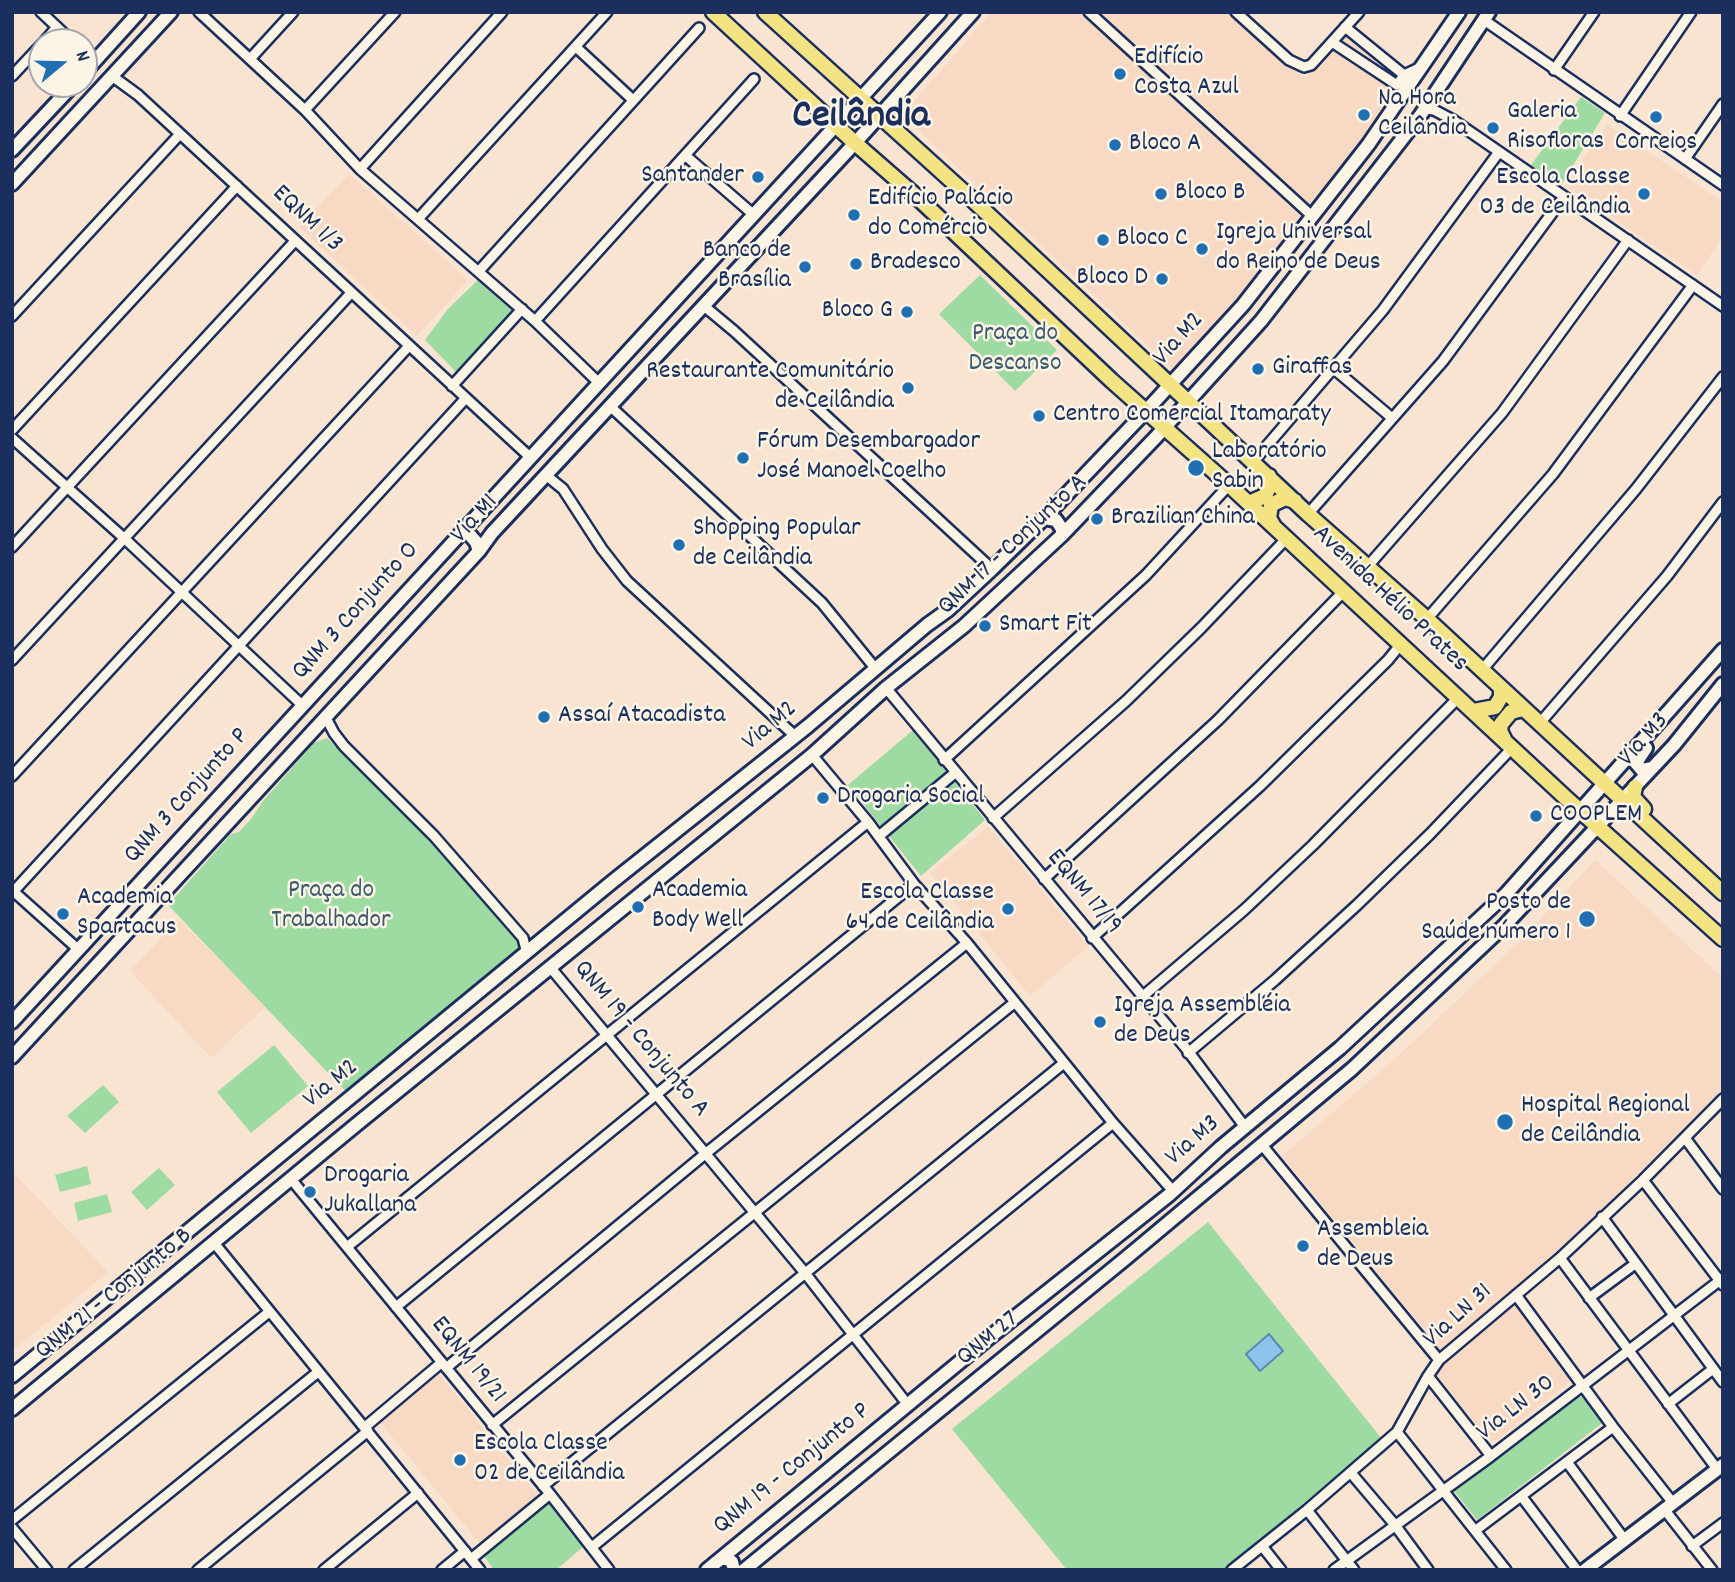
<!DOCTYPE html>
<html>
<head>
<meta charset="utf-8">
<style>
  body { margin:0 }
  #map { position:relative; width:1735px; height:1582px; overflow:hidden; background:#f9e4d2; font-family:Dekko,sans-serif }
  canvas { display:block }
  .frame { position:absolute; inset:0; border:14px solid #1b2f5e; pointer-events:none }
  .north { position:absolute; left:28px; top:28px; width:70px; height:70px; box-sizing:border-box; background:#fcf5e5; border:2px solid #a2a6af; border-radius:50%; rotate:71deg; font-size:19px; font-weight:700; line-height:28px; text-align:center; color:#1b2f5e }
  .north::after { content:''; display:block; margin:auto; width:24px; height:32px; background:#1f6fb2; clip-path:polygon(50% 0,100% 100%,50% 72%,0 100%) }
</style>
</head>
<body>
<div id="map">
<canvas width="1735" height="1582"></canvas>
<div class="frame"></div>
<div class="north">N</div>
</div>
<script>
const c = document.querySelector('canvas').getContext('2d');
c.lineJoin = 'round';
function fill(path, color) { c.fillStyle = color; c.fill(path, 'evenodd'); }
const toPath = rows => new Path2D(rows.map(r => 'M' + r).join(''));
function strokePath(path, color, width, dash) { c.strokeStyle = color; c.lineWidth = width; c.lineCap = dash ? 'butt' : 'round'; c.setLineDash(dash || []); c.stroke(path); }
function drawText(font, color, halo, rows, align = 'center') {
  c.font = font + ' Dekko,sans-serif'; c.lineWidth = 5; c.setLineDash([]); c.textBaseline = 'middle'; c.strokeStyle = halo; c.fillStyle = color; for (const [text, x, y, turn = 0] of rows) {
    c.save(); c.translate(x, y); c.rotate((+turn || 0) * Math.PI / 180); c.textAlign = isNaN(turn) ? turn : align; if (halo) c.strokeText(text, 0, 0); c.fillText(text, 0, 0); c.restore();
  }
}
fill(toPath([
  [992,12,1230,12,1305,79,1350,33,1408,79,1326,192,1239,300,1172,368,902,115],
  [1607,124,1723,202,1723,236,1697,275,1565,185],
  [349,174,468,280,417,336,299,227],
  [988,826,1088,946,1030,996,930,873],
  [1595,860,1723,978,1723,1088,1616,1196,1530,1275,1442,1351,1282,1156,1396,1058,1519,942],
  [179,919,265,1007,211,1058,130,971],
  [12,1171,108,1272,12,1351],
  [1516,1305,1571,1380,1496,1441,1488,1438,1433,1371],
  [439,1374,539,1497,481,1545,380,1422]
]), '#f7d9c4');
fill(toPath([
  [1581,97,1605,113,1561,185,1531,165],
  [980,275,1057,350,1015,391,939,314],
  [478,280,512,309,488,343,456,372,425,340,448,309],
  [913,730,985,820,921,876,848,785],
  [327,738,377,784,525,945,526,950,351,1097,168,905,231,834,239,832,251,819,263,801,314,743],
  [274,1045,308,1086,251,1133,217,1092],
  [103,1085,119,1102,85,1133,67,1116],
  [87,1166,91,1184,60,1192,55,1175],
  [159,1168,175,1185,147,1210,131,1192],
  [107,1194,112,1212,78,1221,74,1203],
  [1208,1222,1382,1439,1223,1570,1067,1570,952,1429],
  [1578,1397,1584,1397,1590,1401,1605,1421,1477,1520,1454,1491],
  [549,1502,584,1546,556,1570,494,1570,483,1555]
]), '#9edba3');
const water = toPath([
  [1269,1334,1283,1351,1260,1371,1246,1354,1269,1334]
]);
fill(water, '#8cc4eb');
strokePath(water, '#5f88b3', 2);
const street = toPath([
  [41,12,73,42],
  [199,12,305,110,360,169,535,321,599,383],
  [1089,12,1312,216],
  [1236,12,1289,60,1304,67,1311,65,1359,12],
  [1484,20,1723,185],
  [1345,27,1404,75],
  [44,42,57,27],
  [1332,42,1397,85,1404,75,1421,67],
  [576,47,633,100],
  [84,51,96,61],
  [250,59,293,12],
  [1554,70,1594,12],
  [12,76,42,44],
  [112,76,138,95,531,458],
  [1426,109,1434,110,1453,120,1723,306],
  [305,110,395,12],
  [1620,116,1691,12],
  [686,156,754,215],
  [1685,159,1723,104],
  [360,169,502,12],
  [419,218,607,12],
  [479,271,699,28],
  [704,306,734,331,992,569],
  [12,316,180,134],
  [535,321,754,79],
  [1333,368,1392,418],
  [452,386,522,309],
  [611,407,822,603,875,668],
  [12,430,237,186],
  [12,438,125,539,302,705],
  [1253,462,1383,310,1499,152],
  [547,476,563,489,602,549,627,581,795,736],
  [1308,514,1443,361,1563,198],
  [12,547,295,241],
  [1368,566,1502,413,1628,240],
  [1427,619,1553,474,1693,285],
  [12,660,351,293],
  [1482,670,1636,489,1723,377],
  [886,688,1185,1047,1245,1127],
  [325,716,334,733,344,746,434,836,523,938,527,954],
  [1539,724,1667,576,1723,502],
  [812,755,868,822,914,884,967,943,1113,1123,1173,1191],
  [944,760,1146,575,1229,485],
  [12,776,409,346],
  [993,818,1126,701,1201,628,1287,538],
  [879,836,956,772],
  [1044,879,1218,720,1344,591],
  [12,890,79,950],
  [13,892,466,398],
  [1092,938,1260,786,1388,660,1401,644],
  [550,967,805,1273,908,1405],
  [1142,997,1244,910,1313,845,1459,697],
  [1188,1053,1275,980,1357,905,1430,834,1513,747],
  [1685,1138,1723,1189],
  [1262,1145,1439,1360],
  [291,1179,550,1494,609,1570],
  [1643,1180,1723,1285],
  [1602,1217,1723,1382],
  [215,1244,480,1570],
  [347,1247,868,822],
  [1560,1258,1717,1469],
  [1516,1295,1613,1427,1673,1503],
  [1589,1298,1635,1264],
  [396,1307,914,884],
  [446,1368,705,1154,967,943],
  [1428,1376,1491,1456],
  [1668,1404,1713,1369],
  [492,1425,1014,1003],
  [365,1427,441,1363],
  [1397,1432,1506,1570],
  [1567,1462,1624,1539],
  [1351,1473,1395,1525,1428,1570],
  [543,1486,1064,1063],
  [1522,1497,1577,1570],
  [1664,1509,1712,1570],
  [1307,1510,1354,1570],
  [12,1520,269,1312],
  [12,1528,47,1570],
  [1476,1530,1613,1427],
  [1262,1546,1281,1570],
  [1692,1546,1723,1523],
  [592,1547,1113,1123],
  [471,1559,550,1494],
  [74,1570,318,1372],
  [198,1570,368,1431],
  [324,1570,418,1493],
  [442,1570,465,1551],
  [1232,1570,1307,1510,1397,1432,1428,1376,1439,1360,1560,1258,1643,1180,1723,1099],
  [1334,1570,1491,1456,1723,1278]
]);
const secondary = toPath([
  [84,73,139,12],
  [12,150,74,84],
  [12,184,171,12],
  [1044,518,1056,520,1062,529,1062,535],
  [462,532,470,535,476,542,479,551],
  [1646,748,1636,763,1642,770,1651,768],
  [12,1022,940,12],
  [12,1057,479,551,492,533,855,143,973,12],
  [12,1376,612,882,808,726,927,625,948,610,992,569,1044,518,1146,411,1243,305,1368,145,1459,12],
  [12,1409,357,1124,812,755,886,688,964,626,1062,535,1156,437,1261,321,1420,116,1489,12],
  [720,1559,727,1559,732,1562,734,1570],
  [707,1570,990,1337,1169,1195,1221,1147,1340,1048,1506,894,1723,650],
  [744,1570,1126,1258,1352,1069,1505,925,1674,745,1723,684],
  [1585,1570,1723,1465]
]);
const primary = toPath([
  [713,12,855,143,918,198,1112,381,1229,485,1567,799,1723,939],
  [765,12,976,203,1308,514,1427,619,1723,893],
  [1249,503,1265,496,1269,487,1269,476],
  [1273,525,1269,518,1271,505,1285,498,1295,501],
  [1474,711,1495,707,1501,697,1501,689],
  [1504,739,1500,731,1501,724,1511,712,1523,709],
  [1635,787,1633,797,1644,809]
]);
strokePath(street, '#1b2f5e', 14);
strokePath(secondary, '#1b2f5e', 18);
strokePath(primary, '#1b2f5e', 19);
strokePath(street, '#fcf5e5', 9);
strokePath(secondary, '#fcf5e5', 12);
strokePath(primary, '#f4e382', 14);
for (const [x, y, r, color] of [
  [1120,74,7,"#1f6fb2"],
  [1364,115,7,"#1f6fb2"],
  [1656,117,7,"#1f6fb2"],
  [1493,128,7,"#1f6fb2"],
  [1115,145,7,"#1f6fb2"],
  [758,177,7,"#1f6fb2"],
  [1161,194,7,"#1f6fb2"],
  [1644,194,7,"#1f6fb2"],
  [854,215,7,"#1f6fb2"],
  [1103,240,7,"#1f6fb2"],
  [1202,249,7,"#1f6fb2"],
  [856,264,7,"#1f6fb2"],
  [805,267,7,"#1f6fb2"],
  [1162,279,7,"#1f6fb2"],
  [907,312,7,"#1f6fb2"],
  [1258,369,7,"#1f6fb2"],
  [908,388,7,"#1f6fb2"],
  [1039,416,7,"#1f6fb2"],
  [743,458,7,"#1f6fb2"],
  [1196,468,9,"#1f6fb2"],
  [1097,519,7,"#1f6fb2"],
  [679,545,7,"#1f6fb2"],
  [985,626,7,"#1f6fb2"],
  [544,717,7,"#1f6fb2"],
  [823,798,7,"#1f6fb2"],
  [1536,816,7,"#1f6fb2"],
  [638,907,7,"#1f6fb2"],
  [1008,909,7,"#1f6fb2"],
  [63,914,7,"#1f6fb2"],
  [1587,919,9,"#1f6fb2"],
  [1100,1022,7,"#1f6fb2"],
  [1505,1122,9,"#1f6fb2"],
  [310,1192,7,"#1f6fb2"],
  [1303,1246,7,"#1f6fb2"],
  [460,1460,7,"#1f6fb2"]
]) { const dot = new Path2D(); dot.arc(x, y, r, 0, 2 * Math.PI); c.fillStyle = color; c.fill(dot); strokePath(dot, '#fcf5e5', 2.5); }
drawText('26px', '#1b2f5e', '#fcf5e5', [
  ["Edifício",1134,59],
  ["Costa Azul",1134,89],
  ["Na Hora",1378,100],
  ["Ceilândia",1378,130],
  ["Galeria",1507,113],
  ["Risofloras",1507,143],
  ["Correios",1656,144,"center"],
  ["Bloco A",1129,145],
  ["Santander",744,177,"right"],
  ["Escola Classe",1630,179,"right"],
  ["03 de Ceilândia",1630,209,"right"],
  ["Bloco B",1175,194],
  ["Edifício Palácio",868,200],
  ["do Comércio",868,230],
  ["Igreja Universal",1216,234],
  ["do Reino de Deus",1216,264],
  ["Bloco C",1117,240],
  ["Banco de",791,252,"right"],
  ["Brasília",791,282,"right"],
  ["Bradesco",870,264],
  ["Bloco D",1148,279,"right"],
  ["Bloco G",893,312,"right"],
  ["Giraffas",1272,369],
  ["Restaurante Comunitário",894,373,"right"],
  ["de Ceilândia",894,403,"right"],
  ["Centro Comercial Itamaraty",1053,416],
  ["Fórum Desembargador",757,443],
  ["José Manoel Coelho",757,473],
  ["Laboratório",1212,453],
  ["Sabin",1212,483],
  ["Brazilian China",1111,519],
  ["Shopping Popular",693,530],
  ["de Ceilândia",693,560],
  ["Smart Fit",999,626],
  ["Assaí Atacadista",558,717],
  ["Drogaria Social",837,798],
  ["COOPLEM",1550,816],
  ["Academia",652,892],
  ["Body Well",652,922],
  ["Escola Classe",994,894,"right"],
  ["64 de Ceilândia",994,924,"right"],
  ["Academia",77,899],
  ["Spartacus",77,929],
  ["Posto de",1571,904,"right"],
  ["Saúde número 1",1571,934,"right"],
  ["Igreja Assembléia",1114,1007],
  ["de Deus",1114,1037],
  ["Hospital Regional",1521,1107],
  ["de Ceilândia",1521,1137],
  ["Drogaria",324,1177],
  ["Jukallana",324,1207],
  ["Assembleia",1317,1231],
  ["de Deus",1317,1261],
  ["Escola Classe",474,1445],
  ["02 de Ceilândia",474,1475]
], 'left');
drawText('26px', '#1b2f5e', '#fcf5e5', [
  ["EQNM 1/3",306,220,43],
  ["Via M2",1180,340,-48],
  ["Via M1",476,520,-48],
  ["QNM 17 - Conjunto A",1014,546,-43],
  ["Avenida Hélio Prates",1389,600,43],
  ["QNM 3 Conjunto O",357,612,-48],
  ["Via M2",771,727,-40],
  ["Via M3",1645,741,-49],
  ["QNM 3 Conjunto P",188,797,-48],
  ["EQNM 17/19",1083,893,50],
  ["QNM 19 - Conjunto A",640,1040,50],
  ["Via M2",332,1085,-39],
  ["Via M3",1194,1142,-41],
  ["QNM 21 - Conjunto B",115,1295,-39],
  ["Via LN 31",1459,1317,-42],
  ["QNM 27",989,1340,-39],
  ["EQNM 19/21",467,1361,51],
  ["Via LN 30",1517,1409,-38],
  ["QNM 19 - Conjunto P",793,1470,-39]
]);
drawText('26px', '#3c5a6f', '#fcf5e5', [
  ["Praça do",1015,335],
  ["Descanso",1015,365],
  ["Praça do",331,892],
  ["Trabalhador",331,922]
]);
drawText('bold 40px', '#1b2f5e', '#fcf5e5', [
  ["Ceilândia",861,120]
]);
</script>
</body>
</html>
